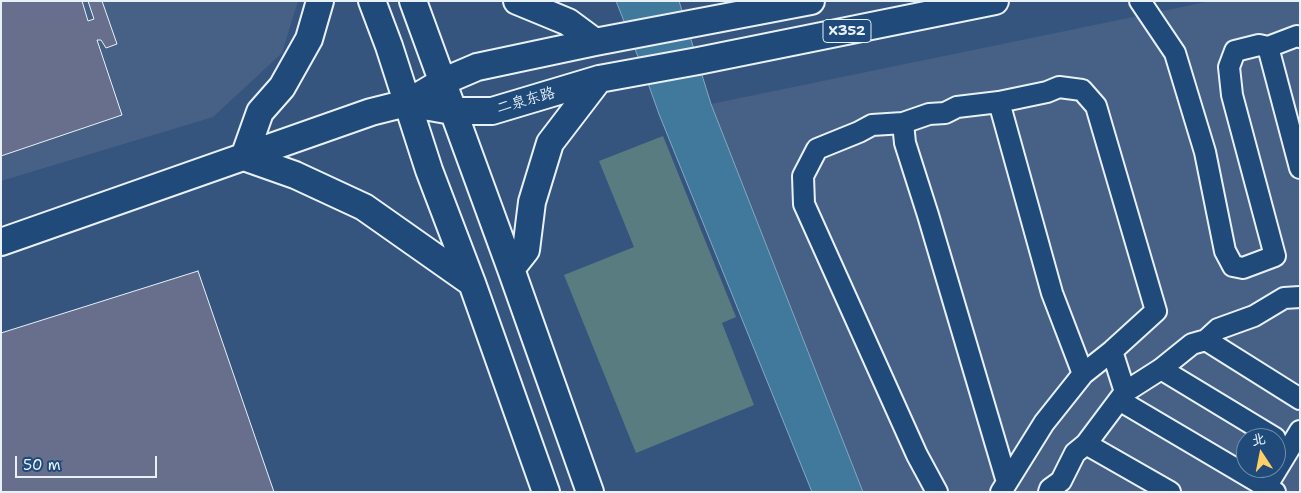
<!DOCTYPE html>
<html>
<head>
<meta charset="utf-8">
<style>
  body { margin:0 }
  #map { position:relative; width:1301px; height:493px; overflow:hidden; background:#35557f; font-family:"Shantell Sans","LXGW WenKai TC",sans-serif }
  canvas { display:block }
  .frame { position:absolute; inset:0; border:2px solid #e8f1f8; pointer-events:none }
  .north { position:absolute; left:1236px; top:428px; width:50px; height:50px; box-sizing:border-box; background:#1f4a7a; border:1px solid #6f8dac; border-radius:50%; rotate:349deg; font-size:14px; font-weight:700; line-height:20px; text-align:center; color:#e8f1f8 }
  .north::after { content:''; display:block; margin:auto; width:18px; height:22px; background:#ffd166; clip-path:polygon(50% 0,100% 100%,50% 72%,0 100%) }
  .scale { position:absolute; left:15px; top:456px; width:142px; height:22px; box-sizing:border-box; border:2px solid #e8f1f8; border-top:0; padding-left:6px; font-size:15px; line-height:18px; white-space:nowrap; color:#e8f1f8; -webkit-text-stroke:4px #1f4a7a; paint-order:stroke }
</style>
</head>
<body>
<div id="map">
<canvas width="1301" height="493"></canvas>
<div class="frame"></div>
<div class="north">北</div>
<div class="scale">50 m</div>
</div>
<script>
const c = document.querySelector('canvas').getContext('2d');
c.lineJoin = 'round';
function fill(path, color) { c.fillStyle = color; c.fill(path, 'evenodd'); }
const toPath = rows => new Path2D(rows.map(r => 'M' + r).join(''));
function strokePath(path, color, width, dash) { c.strokeStyle = color; c.lineWidth = width; c.lineCap = dash ? 'butt' : 'round'; c.setLineDash(dash || []); c.stroke(path); }
function drawText(font, color, halo, rows, align = 'center') {
  c.font = font + ' "Shantell Sans","LXGW WenKai TC",sans-serif'; c.lineWidth = 5; c.setLineDash([]); c.textBaseline = 'middle'; c.strokeStyle = halo; c.fillStyle = color; for (const [text, x, y, turn = 0] of rows) {
    c.save(); c.translate(x, y); c.rotate((+turn || 0) * Math.PI / 180); c.textAlign = isNaN(turn) ? turn : align; if (halo) c.strokeText(text, 0, 0); c.fillText(text, 0, 0); c.restore();
  }
}
fill(toPath([
  [1,1,298,1,282,53,213,117,1,181],
  [1211,1,1300,1,1300,492,863,492,711,104],
  [1246,438,1276,438,1276,468,1246,468]
]), '#476085');
fill(toPath([
  [663,136,736,317,722,323,754,405,636,453,564,275,634,247,599,161]
]), '#597c81');
const water = toPath([
  [616,1,679,1,711,104,863,492,812,492,659,114,644,72,616,1]
]);
fill(water, '#41799c');
strokePath(water, '#84a9c1', 1);
const building = toPath([
  [1,1,82,1,88,21,94,19,88,1,102,1,117,44,106,48,101,40,97,40,122,115,1,156,1,1],
  [198,271,274,492,1,492,1,333,198,271]
]);
fill(building, '#686f8c');
strokePath(building, '#e8f1f8', 1);
const minor = toPath([
  [1140,1,1175,53,1205,152,1225,251,1233,266,1243,268,1275,256,1232,95,1229,67,1235,51,1259,45,1268,47,1297,36,1300,37],
  [1268,47,1300,168],
  [999,102,1052,293,1083,374],
  [903,123,905,143,928,215,1007,482],
  [1206,340,1300,399],
  [1112,351,1125,392],
  [1161,369,1275,438],
  [1119,400,1275,492],
  [1086,444,1170,492],
  [937,492,917,455,804,204,803,176,817,149,859,132,872,125,903,123,929,114,945,113,957,107,999,102,1047,92,1059,87,1082,90,1096,106,1156,311,1112,351,1083,374,1044,423,1001,492],
  [1049,492,1050,489,1061,481,1075,453,1086,444,1125,392,1161,369,1192,344,1206,340,1218,329,1254,316,1284,298,1300,297],
  [1263,492,1300,431]
]);
const major = toPath([
  [320,1,309,39,282,87,260,112,244,157,295,175,364,207,472,283],
  [372,1,389,46,429,170,472,283,546,492],
  [413,1,511,269,590,492],
  [517,1,568,22,595,42],
  [407,103,452,111,492,111,599,79,698,61,995,1],
  [1,242,371,112,407,103,442,82,477,67,595,42,811,1],
  [511,269,526,250,532,202,550,143,599,79]
]);
strokePath(minor, '#e8f1f8', 24);
strokePath(major, '#e8f1f8', 30);
strokePath(minor, '#1f4a7a', 20);
strokePath(major, '#1f4a7a', 26);
for (const [x, y, w] of [
  [847,31,48]
]) { const box = new Path2D(); box.roundRect(x - w / 2, y - 11.5, w, 23, 4); c.fillStyle = '#1f4a7a'; c.fill(box); strokePath(box, '#e8f1f8', 1); }
drawText('bold 14px', '#e8f1f8', null, [
  ["X352",847,31]
]);
drawText('15px', '#e8f1f8', '#1f4a7a', [
  ["二泉东路",526,101,-16]
]);
</script>
</body>
</html>
